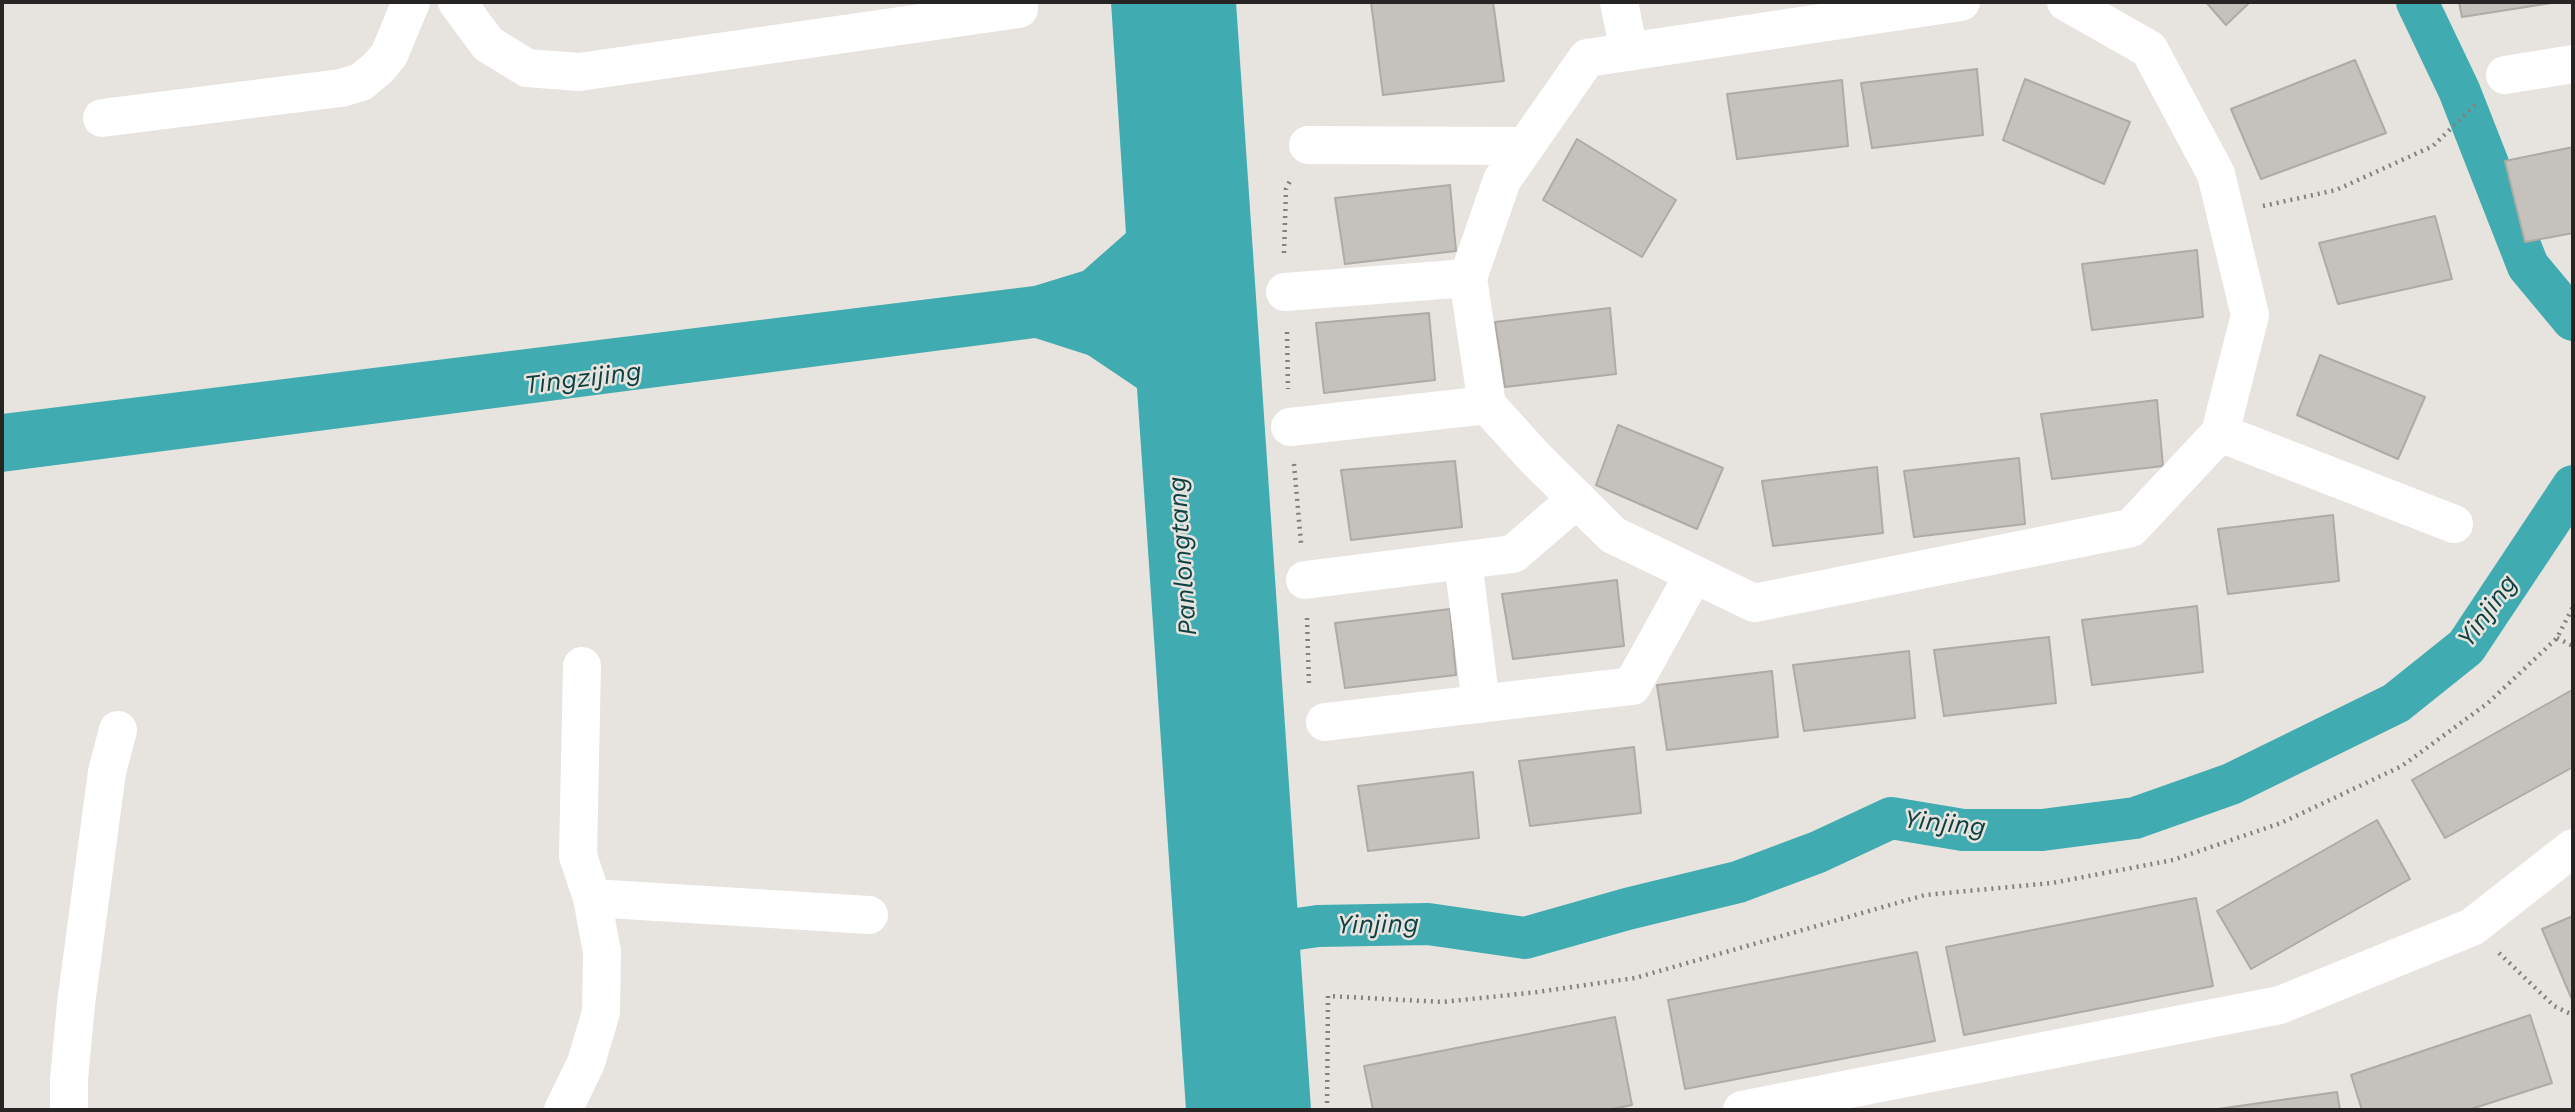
<!DOCTYPE html>
<html>
<head>
<meta charset="utf-8">
<style>
  body { margin:0 }
  #map { position:relative; width:2575px; height:1112px; overflow:hidden; background:#e7e3de; font-family:"Work Sans",sans-serif }
  canvas { display:block }
  .frame { position:absolute; inset:0; border:4px solid #262523; pointer-events:none }
</style>
</head>
<body>
<div id="map">
<canvas width="2575" height="1112"></canvas>
<div class="frame"></div>
</div>
<script>
const c = document.querySelector('canvas').getContext('2d');
c.lineJoin = 'round';
function fill(path, color) { c.fillStyle = color; c.fill(path, 'evenodd'); }
const toPath = rows => new Path2D(rows.map(r => 'M' + r).join(''));
function strokePath(path, color, width, dash) { c.strokeStyle = color; c.lineWidth = width; c.lineCap = dash ? 'butt' : 'round'; c.setLineDash(dash || []); c.stroke(path); }
function drawText(font, color, halo, rows, align = 'center') {
  c.font = font + ' "Work Sans",sans-serif'; c.lineWidth = 5; c.setLineDash([]); c.textBaseline = 'middle'; c.strokeStyle = halo; c.fillStyle = color; for (const [text, x, y, turn = 0] of rows) {
    c.save(); c.translate(x, y); c.rotate((+turn || 0) * Math.PI / 180); c.textAlign = isNaN(turn) ? turn : align; if (halo) c.strokeText(text, 0, 0); c.fillText(text, 0, 0); c.restore();
  }
}
fill(toPath([
  [1111,2,1236,2,1311,1110,1186,1110,1137,388,1088,355,1035,338,2,472,2,414,1034,286,1083,271,1126,233]
]), '#40abb0');
strokePath(toPath([
  [2417,2,2459,90,2528,266,2573,320],
  [1242,937,1318,926,1428,924,1525,938,1627,909,1738,882,1818,852,1891,818,1963,830,2042,830,2135,818,2231,784,2396,703,2466,647,2573,486]
]), '#40abb0', 42);
const building = toPath([
  [1371,2,1493,2,1504,81,1383,95,1371,2],
  [2206,2,2250,2,2226,25,2206,2],
  [2459,2,2558,2,2462,17,2459,2],
  [2355,60,2386,133,2261,179,2231,109,2355,60],
  [1977,69,1983,135,1872,148,1861,83,1977,69],
  [2025,79,2130,122,2104,184,2003,140,2025,79],
  [1842,80,1848,146,1737,159,1727,94,1842,80],
  [1577,139,1676,200,1642,257,1543,200,1577,139],
  [2573,147,2573,233,2525,242,2505,161,2573,147],
  [1450,185,1456,251,1345,264,1335,198,1450,185],
  [2435,216,2452,279,2338,304,2319,243,2435,216],
  [2197,250,2203,317,2092,330,2082,264,2197,250],
  [1610,308,1616,374,1505,387,1495,322,1610,308],
  [1429,313,1435,380,1324,393,1316,323,1429,313],
  [2320,355,2425,397,2398,459,2297,415,2320,355],
  [2157,400,2163,466,2052,479,2041,414,2157,400],
  [1618,425,1723,468,1697,529,1596,485,1618,425],
  [2019,458,2025,524,1914,537,1904,471,2019,458],
  [1455,461,1462,527,1351,540,1341,470,1455,461],
  [1877,467,1883,533,1773,546,1762,481,1877,467],
  [2333,515,2339,581,2228,594,2218,529,2333,515],
  [1617,580,1624,646,1513,659,1502,594,1617,580],
  [2197,606,2203,672,2092,685,2082,620,2197,606],
  [1450,609,1456,675,1345,688,1335,623,1450,609],
  [2049,637,2056,703,1944,716,1934,650,2049,637],
  [1909,651,1915,718,1804,731,1793,665,1909,651],
  [1772,671,1778,737,1667,750,1657,685,1772,671],
  [2572,690,2573,767,2445,838,2412,780,2572,690],
  [1634,747,1641,813,1530,826,1519,761,1634,747],
  [1473,772,1479,838,1368,851,1358,786,1473,772],
  [2377,820,2410,879,2251,969,2217,911,2377,820],
  [2196,898,2213,986,1964,1035,1946,947,2196,898],
  [2573,916,2573,1002,2542,929,2573,916],
  [1917,952,1935,1041,1685,1089,1668,1000,1917,952],
  [2530,1015,2552,1083,2468,1110,2362,1110,2351,1075,2530,1015],
  [1615,1017,1632,1105,1607,1110,1373,1110,1364,1066,1615,1017],
  [2337,1092,2340,1110,2211,1110,2337,1092]
]);
fill(building, '#c5c1bc');
strokePath(building, '#aeaaa5', 2);
strokePath(toPath([
  [2263,206,2336,190,2433,146,2477,103],
  [1284,253,1286,189,1291,179],
  [1287,332,1288,389],
  [1294,464,1301,543],
  [1307,618,1309,686],
  [2557,638,2573,646],
  [2499,953,2554,1006,2573,1015],
  [1327,1110,1328,996,1443,1002,1537,992,1635,978,1925,895,2052,883,2173,860,2281,823,2402,766,2488,703,2557,638,2573,607]
]), '#83817d', 4.5, [2, 5]);
strokePath(toPath([
  [457,2,488,44,527,68,579,72,1019,9],
  [1619,2,1629,52],
  [1961,2,1587,58,1502,180,1468,278,1487,405,1536,459,1613,535,1754,603,2131,528,2220,433,2250,315,2216,174,2149,49,2066,2],
  [2505,75,2573,64],
  [102,118,341,88,361,82,378,68,389,55,411,2],
  [1308,145,1525,146],
  [1285,292,1468,278],
  [1290,427,1487,405],
  [2220,433,2454,524],
  [1463,561,1481,704],
  [1305,580,1513,554,1577,499],
  [1325,722,1632,686,1694,574],
  [592,898,869,915],
  [69,1110,69,1079,76,1004,107,772,118,730],
  [563,1110,586,1063,601,1012,602,952,592,898,578,856,582,666],
  [1742,1110,2280,1005,2472,927,2573,848]
]), '#fff', 38);
drawText('italic 26px', '#0e3f41', '#e7e3de', [
  ["Tingzijing",583,379,-7],
  ["Panlongtang",1183,556,-94],
  ["Yinjing",2488,611,-54],
  ["Yinjing",1945,824,6],
  ["Yinjing",1378,925,-1]
]);
</script>
</body>
</html>
